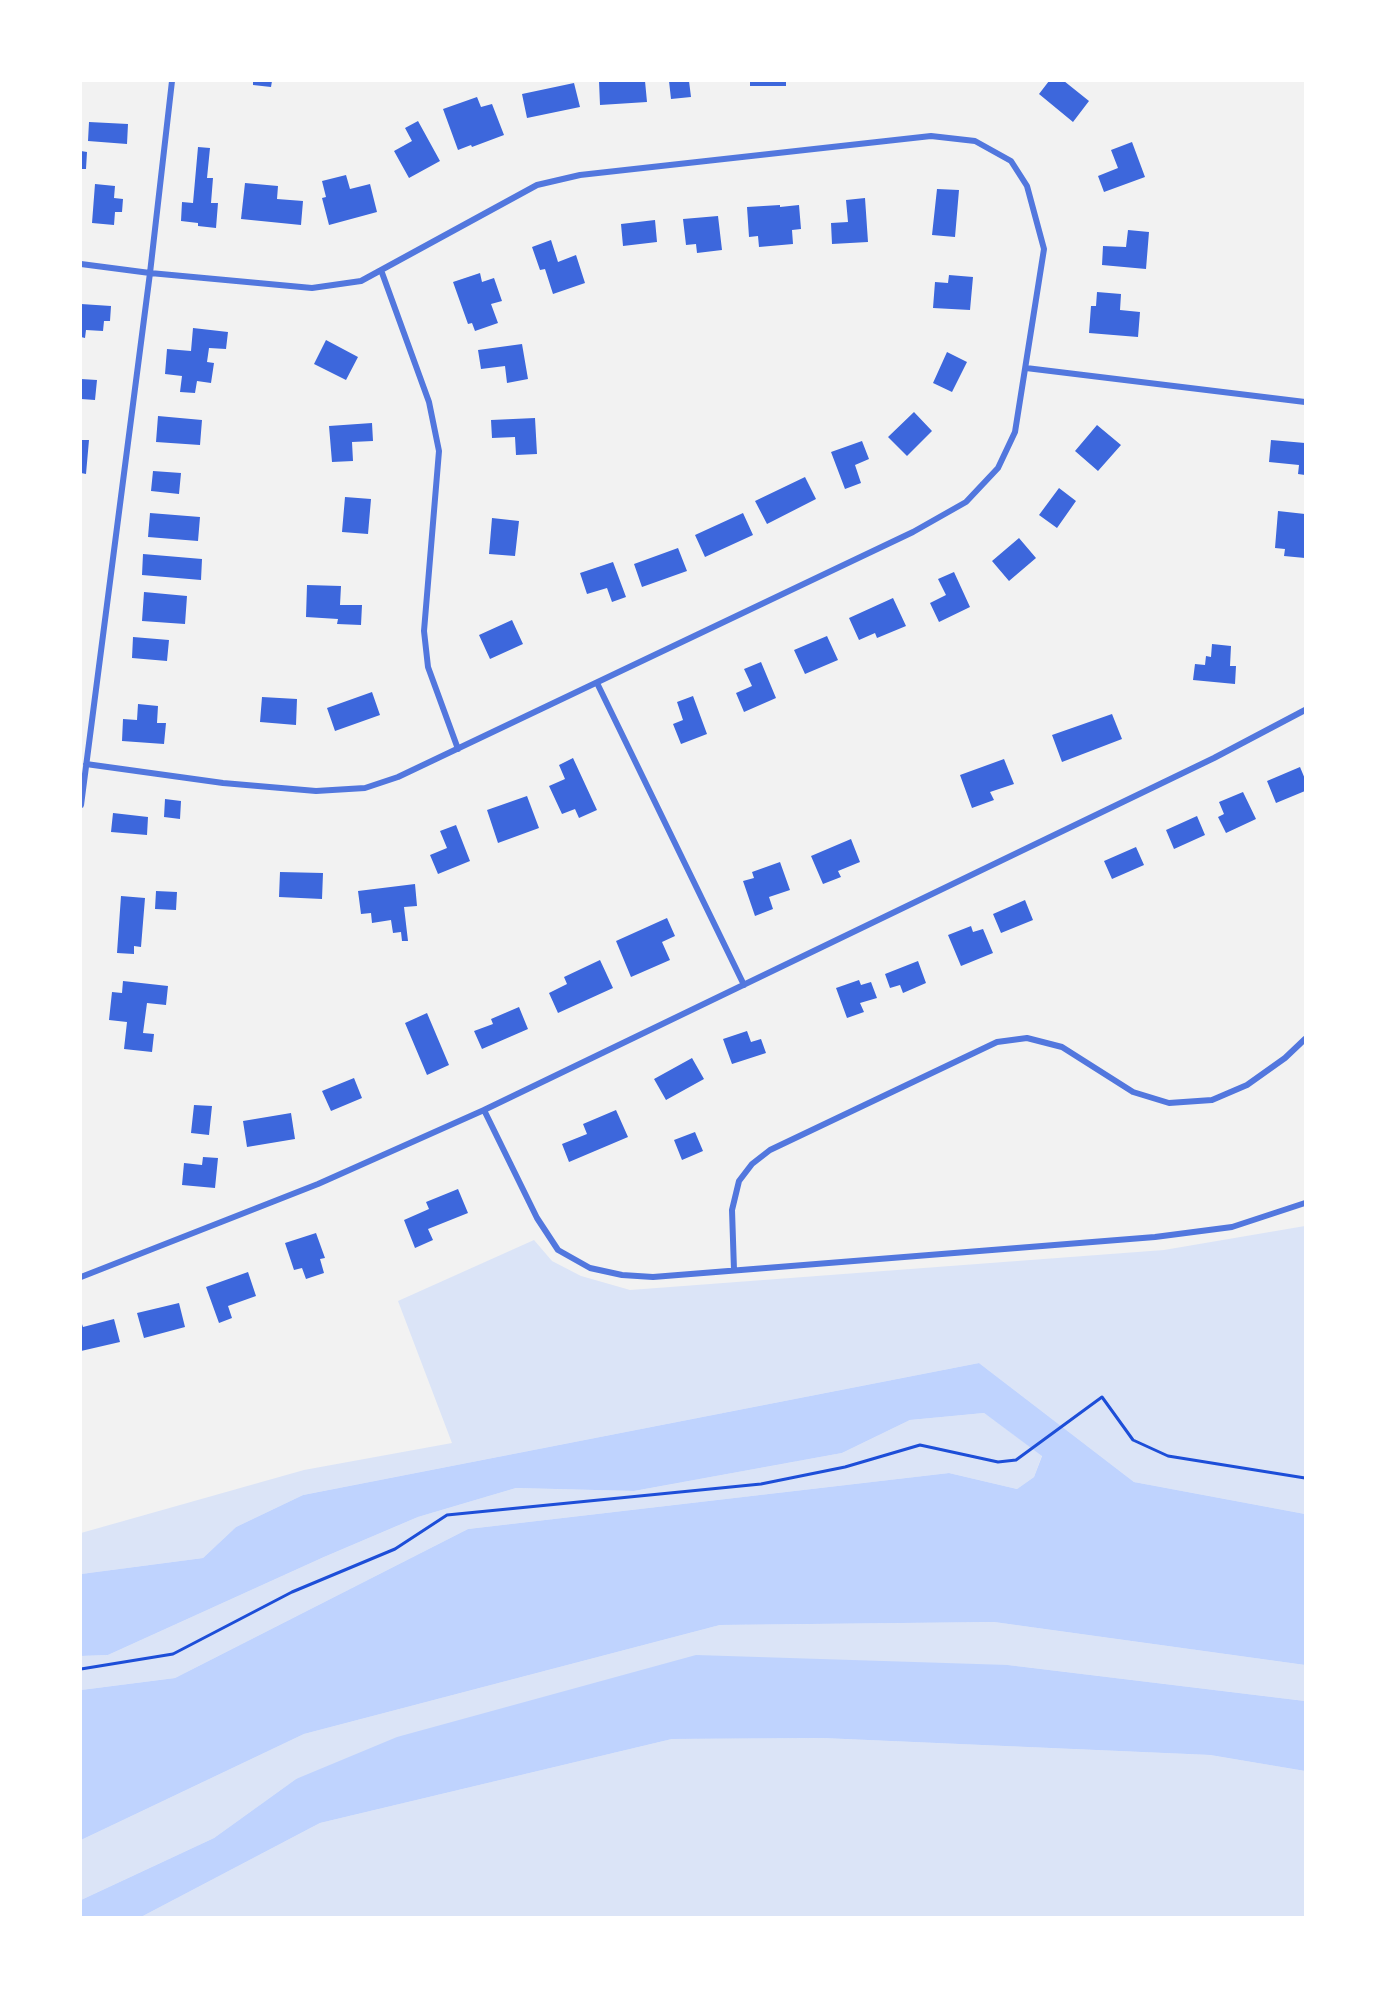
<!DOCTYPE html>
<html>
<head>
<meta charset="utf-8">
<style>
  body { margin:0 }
  #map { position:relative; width:1386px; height:1998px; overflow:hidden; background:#f2f2f2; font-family:Montserrat,sans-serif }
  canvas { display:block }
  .frame { position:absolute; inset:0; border:82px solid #fff; pointer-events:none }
</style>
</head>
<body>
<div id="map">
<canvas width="1386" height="1998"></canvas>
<div class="frame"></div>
</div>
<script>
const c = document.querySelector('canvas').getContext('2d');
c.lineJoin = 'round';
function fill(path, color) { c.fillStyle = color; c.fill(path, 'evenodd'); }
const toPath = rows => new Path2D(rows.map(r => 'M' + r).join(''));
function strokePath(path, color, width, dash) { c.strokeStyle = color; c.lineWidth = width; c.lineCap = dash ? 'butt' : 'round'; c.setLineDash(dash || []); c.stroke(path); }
fill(toPath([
  [1305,1226,1305,1514,1134,1482,979,1363,303,1495,236,1527,203,1558,81,1574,81,1533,304,1470,452,1443,398,1301,534,1240,552,1261,581,1276,630,1290,1164,1250],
  [984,1413,1042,1455,1034,1477,1017,1489,949,1473,468,1529,175,1678,81,1690,81,1656,108,1655,324,1557,418,1517,516,1488,634,1491,842,1453,910,1420],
  [994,1622,1305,1665,1305,1701,1008,1665,296,1779,214,1838,81,1900,81,1840,304,1734,720,1625],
  [822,1738,1210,1755,1305,1771,1305,1917,141,1917,320,1823,672,1739]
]), '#dbe4f7');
fill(toPath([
  [979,1363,1134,1482,1305,1514,1305,1665,994,1622,720,1625,304,1734,81,1840,81,1690,175,1678,468,1529,949,1473,1017,1489,1034,1477,1042,1456,984,1413,910,1420,842,1453,634,1491,516,1488,418,1517,324,1557,108,1655,81,1656,81,1574,203,1558,236,1527,303,1495],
  [696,1655,1008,1665,1305,1701,1305,1771,1210,1755,822,1738,672,1739,320,1823,141,1917,81,1917,81,1900,214,1838,296,1779,397,1737]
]), '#bfd3fe');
fill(toPath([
  [253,81,272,81,271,87,253,85],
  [599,81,645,81,647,102,600,105],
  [669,81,689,81,691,97,671,99],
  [750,81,786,81,786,86,750,86],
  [1049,81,1064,81,1089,101,1073,122,1039,94],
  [574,83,580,107,527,118,522,94],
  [477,97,481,107,492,104,504,135,472,147,471,145,458,150,443,109],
  [418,121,440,161,409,178,394,151,412,141,405,128],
  [89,122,128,124,127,144,88,141],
  [1132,142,1145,177,1104,192,1098,176,1118,168,1111,150],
  [198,147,210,148,207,178,213,178,211,203,218,203,216,228,198,226,198,223,181,221,182,202,193,203],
  [81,151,87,152,86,169,81,169],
  [346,175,350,189,370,184,377,212,329,225,322,198,326,197,322,181],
  [245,183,278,186,277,199,303,201,301,225,241,219],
  [95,184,115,186,114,198,123,199,122,212,115,212,114,225,92,223],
  [937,189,959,190,955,237,932,235],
  [865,198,868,242,832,244,831,223,848,222,846,200],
  [780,205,780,207,799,205,801,229,792,230,793,244,759,247,758,236,749,237,747,207],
  [718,216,722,250,697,253,696,244,686,245,683,219],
  [655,220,657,242,623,246,621,224],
  [1128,230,1149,232,1146,269,1102,265,1103,246,1126,247],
  [551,240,558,262,576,255,585,283,553,294,545,269,540,270,532,247],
  [480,273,482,282,494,278,502,301,491,304,498,323,475,331,472,323,468,324,453,282],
  [949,275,973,277,970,310,933,308,935,282,948,283],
  [1097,292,1121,294,1120,310,1140,312,1138,337,1089,333,1091,306,1096,306],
  [81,304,111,306,110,321,104,321,103,331,86,330,85,338,81,337],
  [193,328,228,332,226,349,209,348,207,362,214,363,211,383,197,381,195,393,180,392,182,376,165,374,167,349,191,351],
  [326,340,358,357,346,380,314,364],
  [522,344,528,379,507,383,505,366,481,369,478,350],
  [947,352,967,362,952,392,933,383],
  [81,379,97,380,95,400,81,399],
  [914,412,932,431,907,456,888,437],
  [158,416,202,420,200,445,156,442],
  [535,418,537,454,516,455,515,437,492,438,491,420],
  [372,423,373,441,352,442,353,461,332,462,329,426],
  [1097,425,1121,445,1098,471,1075,451],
  [81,440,89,440,86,474,81,473],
  [1271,440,1305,443,1305,475,1298,474,1299,465,1269,462],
  [862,441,869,459,855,465,861,483,845,489,831,452],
  [153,471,181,473,179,494,151,491],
  [805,477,816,499,767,524,755,501],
  [1059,488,1076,501,1057,528,1039,515],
  [345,497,371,499,368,534,342,532],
  [1278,511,1305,514,1305,558,1284,556,1285,549,1275,548],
  [150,513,200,517,198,541,148,537],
  [743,513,753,535,705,557,695,535],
  [492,518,519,521,515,556,489,554],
  [1019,538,1036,558,1009,581,992,561],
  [678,548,687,571,642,587,634,564],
  [143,554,202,559,201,580,142,575],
  [613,562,626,597,612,602,607,588,587,594,580,573],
  [954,572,970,607,939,622,930,603,946,595,938,579],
  [307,585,341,586,340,605,362,605,361,625,337,624,338,619,306,617],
  [144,592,187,596,185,624,142,621],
  [893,598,906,626,877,638,875,633,859,640,849,618],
  [512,620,523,644,490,659,479,635],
  [827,636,838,660,805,674,794,650],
  [133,637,169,640,167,661,132,658],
  [1212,644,1231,646,1230,666,1236,666,1235,684,1193,680,1195,664,1205,665,1206,656,1211,657],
  [761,662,776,698,744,712,736,693,752,686,744,669],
  [372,692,380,715,335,731,327,708],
  [693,696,707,734,681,744,673,724,683,720,677,702],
  [262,697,297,699,296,725,260,722],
  [138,704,158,706,157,723,166,723,164,744,122,741,123,719,137,720],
  [1112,714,1122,739,1062,762,1052,735],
  [573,758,597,810,579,818,575,809,562,814,549,786,565,779,559,765],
  [1004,759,1014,784,990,792,994,800,972,808,960,775],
  [1300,767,1305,779,1305,791,1276,803,1267,781],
  [1243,792,1256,819,1226,833,1218,817,1224,814,1219,802],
  [527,796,539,828,498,843,487,810],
  [165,799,181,801,180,819,164,817],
  [113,813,148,817,147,835,111,832],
  [1197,816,1205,835,1174,849,1166,830],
  [456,825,470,861,438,874,430,855,447,848,440,831],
  [851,839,860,862,838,871,841,877,823,884,811,856],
  [1136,847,1144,865,1112,879,1104,861],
  [780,862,790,890,769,897,773,909,755,916,743,881,754,878,752,872],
  [280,872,323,873,322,899,279,897],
  [415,884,417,906,404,907,408,941,402,941,401,932,393,933,391,920,372,923,371,913,361,914,358,891],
  [156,891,177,892,176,910,155,909],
  [121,896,145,898,141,947,134,946,134,954,117,953],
  [1025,900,1033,920,1001,933,993,914],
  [667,918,675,936,662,942,670,960,631,977,616,941],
  [971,926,973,932,983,929,993,953,961,966,948,935],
  [600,960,613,988,558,1013,549,993,567,984,564,977],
  [918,961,926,983,903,993,900,985,890,988,885,974],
  [859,980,861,985,871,982,877,998,860,1003,864,1012,847,1018,836,988],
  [123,981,168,986,166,1005,147,1003,143,1033,154,1034,152,1052,124,1049,127,1022,109,1020,112,992,122,993],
  [519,1007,528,1029,482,1049,474,1031,493,1024,491,1019],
  [427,1013,449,1065,427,1075,405,1023],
  [747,1031,751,1042,761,1039,766,1053,732,1064,723,1039],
  [692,1058,704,1079,666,1100,654,1079],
  [354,1078,362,1098,331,1111,322,1091],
  [194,1105,212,1106,209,1135,191,1133],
  [616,1110,628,1137,569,1162,562,1144,587,1134,583,1124],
  [291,1113,295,1139,247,1147,243,1121],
  [695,1132,703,1151,682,1160,674,1140],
  [203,1157,218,1158,215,1188,182,1185,184,1163,202,1165],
  [458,1189,468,1213,428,1229,433,1240,415,1248,404,1220,429,1209,426,1202],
  [316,1233,325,1258,320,1259,324,1273,306,1279,302,1268,294,1270,285,1243],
  [248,1272,256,1296,228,1306,232,1318,219,1323,206,1287],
  [179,1303,185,1327,144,1338,137,1313],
  [114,1319,120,1342,81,1351,81,1321,83,1327]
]), '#3d67dc');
strokePath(toPath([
  [81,1669,173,1654,292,1592,395,1549,447,1515,761,1484,845,1467,920,1445,998,1462,1016,1460,1102,1397,1133,1440,1168,1456,1305,1478]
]), '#1d4ed8', 3);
strokePath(toPath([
  [81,264,150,273,312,288,361,281,537,185,580,175,931,136,975,141,1011,161,1027,186,1044,249,1015,432,998,468,966,502,913,532,398,777,365,788,316,791,223,783,86,764],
  [381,270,429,402,439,451,424,631,428,667,458,749],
  [1026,368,1305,402],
  [597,683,744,985],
  [81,805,150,273,172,81],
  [484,1110,537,1218,558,1250,590,1268,622,1275,653,1277,1155,1237,1232,1227,1305,1203],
  [734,1270,732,1210,739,1181,752,1164,770,1150,997,1042,1027,1038,1062,1047,1133,1092,1169,1103,1212,1100,1247,1085,1285,1058,1305,1039],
  [81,1277,318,1184,484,1110,1214,758,1305,710]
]), '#5277de', 6);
</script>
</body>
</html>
